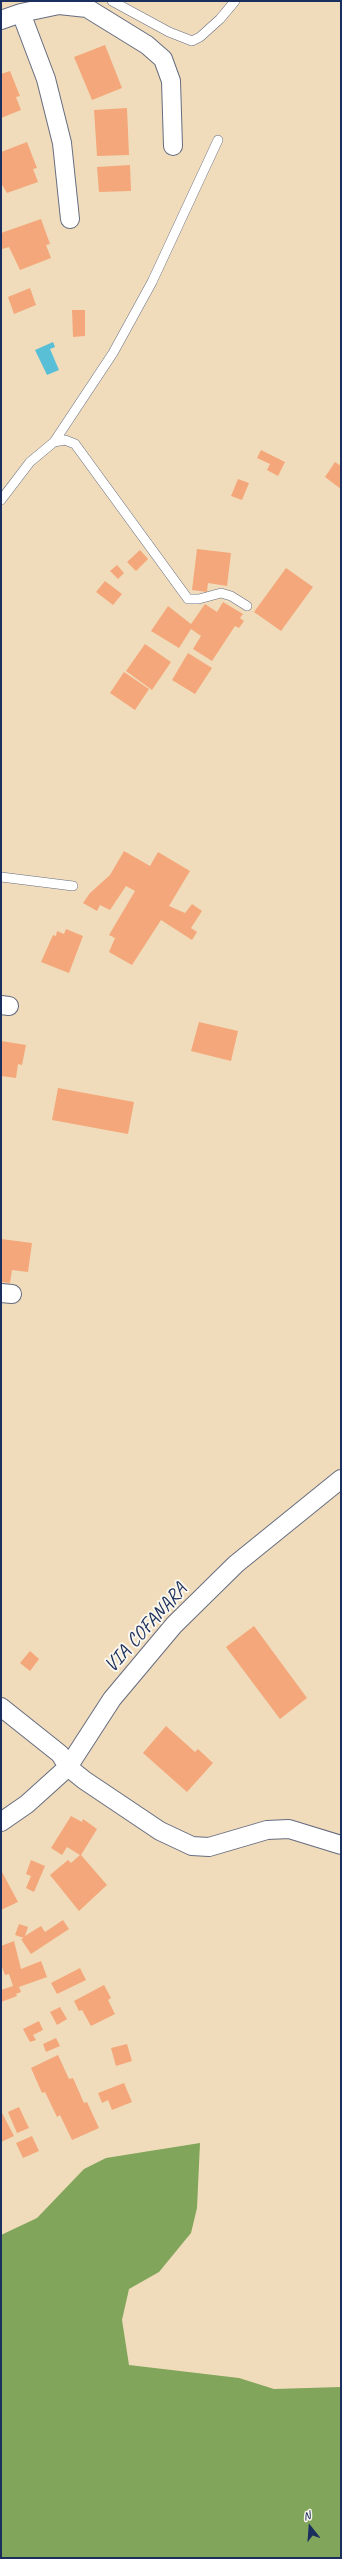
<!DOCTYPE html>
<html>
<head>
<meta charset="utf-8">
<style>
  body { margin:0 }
  #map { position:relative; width:342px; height:2559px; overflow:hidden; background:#f0dcbb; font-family:Caveat,sans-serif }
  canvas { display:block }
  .frame { position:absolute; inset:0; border:2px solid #1b2f5e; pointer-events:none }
  .north { position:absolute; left:290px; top:2507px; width:40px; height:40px; -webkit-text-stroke:3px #fbf7ec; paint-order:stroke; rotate:343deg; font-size:11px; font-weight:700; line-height:16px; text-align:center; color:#1b2f5e }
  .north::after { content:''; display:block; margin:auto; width:14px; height:18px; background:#1b2f5e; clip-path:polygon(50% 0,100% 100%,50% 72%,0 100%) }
</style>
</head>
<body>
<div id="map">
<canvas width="342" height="2559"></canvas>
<div class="frame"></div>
<div class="north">N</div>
</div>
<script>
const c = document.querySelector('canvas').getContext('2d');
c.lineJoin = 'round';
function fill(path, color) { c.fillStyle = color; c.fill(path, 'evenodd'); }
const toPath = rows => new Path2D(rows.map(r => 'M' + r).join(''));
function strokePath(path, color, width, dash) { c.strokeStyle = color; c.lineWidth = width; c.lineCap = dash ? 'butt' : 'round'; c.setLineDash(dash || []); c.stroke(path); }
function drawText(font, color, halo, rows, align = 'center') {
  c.font = font + ' Caveat,sans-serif'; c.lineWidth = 4; c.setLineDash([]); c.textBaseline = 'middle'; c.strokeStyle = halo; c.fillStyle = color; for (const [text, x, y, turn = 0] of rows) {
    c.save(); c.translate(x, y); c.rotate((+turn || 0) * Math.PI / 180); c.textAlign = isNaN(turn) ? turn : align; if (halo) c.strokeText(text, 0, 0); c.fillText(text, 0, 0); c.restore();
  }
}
fill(toPath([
  [200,2143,197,2208,191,2233,159,2272,129,2289,122,2320,129,2365,239,2378,274,2389,341,2387,341,2558,1,2558,1,2235,37,2218,84,2169,106,2158]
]), '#80a55b');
fill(toPath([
  [53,342,55,347,50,349,59,370,47,375,35,350]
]), '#59bfd7');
fill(toPath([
  [105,45,122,88,92,100,74,57],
  [10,71,20,96,16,97,21,110,1,118,1,74],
  [127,108,129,155,97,156,94,110],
  [27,142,37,168,33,169,38,182,7,193,1,183,1,152],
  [130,165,131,191,99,192,97,167],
  [41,219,50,244,46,245,51,258,20,270,9,247,2,249,1,233],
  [30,288,36,305,14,314,8,297],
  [72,310,85,310,85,336,73,337],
  [261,450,285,462,278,476,267,470,270,464,257,458],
  [335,462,341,466,341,489,325,477],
  [238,479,249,483,242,500,231,496],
  [197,549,231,553,227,586,208,583,207,592,192,590],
  [140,550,148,559,136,571,127,562],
  [117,565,124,573,118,579,110,571],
  [286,568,313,587,281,631,254,612],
  [105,581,122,594,113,605,96,592],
  [223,602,243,614,240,618,244,621,239,628,235,626,212,661,193,649,201,636,191,629,179,648,151,631,168,606,191,624,205,604,217,612],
  [145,644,171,662,152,690,126,671],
  [188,653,212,668,195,694,172,680],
  [124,672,149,689,135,710,110,693],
  [124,851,150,866,158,852,190,871,169,906,185,913,192,904,202,911,191,928,197,932,192,940,161,920,132,965,109,952,115,938,109,935,135,891,126,886,110,910,100,905,97,911,83,903,90,893,110,875],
  [66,929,83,936,69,973,41,962,53,935,56,936,57,931,64,934],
  [199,1022,238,1031,231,1061,191,1051],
  [1,1041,26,1045,22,1065,18,1064,16,1078,1,1076],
  [58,1088,134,1102,128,1134,52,1120],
  [1,1239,32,1243,28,1272,12,1270,10,1283,1,1282],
  [254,1626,307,1698,280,1719,226,1647],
  [30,1651,39,1659,30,1671,20,1663],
  [166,1726,195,1752,198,1749,213,1763,187,1792,143,1753],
  [71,1816,82,1822,83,1819,97,1829,81,1855,107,1885,79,1911,50,1875,68,1860,71,1863,80,1855,67,1847,62,1855,51,1848],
  [31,1860,45,1866,34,1892,26,1888,31,1876,26,1874],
  [1,1870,18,1902,1,1910],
  [63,1920,69,1929,31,1954,21,1939,24,1938,15,1935,19,1924,28,1927,25,1936,41,1926,45,1932],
  [14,1941,21,1969,41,1961,47,1977,19,1987,21,1992,16,1994,17,1996,1,2002,1,1990,13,1986,9,1974,5,1975,1,1964,1,1946],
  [80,1968,86,1980,57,1994,51,1983],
  [104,1985,111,1998,108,2000,115,2014,91,2026,82,2010,79,2011,74,2001],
  [60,2007,67,2019,57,2025,50,2012],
  [39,2021,43,2030,33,2035,36,2040,30,2042,23,2029],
  [56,2038,60,2046,46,2052,43,2044],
  [127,2044,132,2061,116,2066,111,2048],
  [58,2055,69,2079,73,2078,84,2103,87,2102,99,2128,72,2140,60,2115,57,2117,45,2092,42,2093,31,2068],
  [124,2083,132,2102,112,2110,108,2100,102,2103,98,2093],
  [19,2107,29,2128,17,2133,8,2112],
  [1,2111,14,2136,1,2142],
  [32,2136,39,2151,23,2158,16,2143]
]), '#f4a77a');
const service = toPath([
  [112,1,169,32,192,41,200,37,220,19,235,1],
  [54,442,113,353,152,282,218,140],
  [1,500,30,462,54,442,65,440,75,444,188,599,199,599,221,593,231,596,247,606],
  [1,877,73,886]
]);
const minor = toPath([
  [21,13,59,5,87,8,147,45,163,59,171,81,173,146],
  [1,20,21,13,46,79,62,143,70,219],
  [1,1005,9,1006],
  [1,1293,12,1294],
  [1,1707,60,1754,68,1767,84,1780,160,1831,192,1846,209,1847,267,1830,289,1829,341,1845],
  [1,1822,27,1804,68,1767,112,1699,174,1625,236,1564,341,1479]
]);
strokePath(service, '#666c7f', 10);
strokePath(minor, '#666c7f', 20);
strokePath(service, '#fff', 9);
strokePath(minor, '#fff', 18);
drawText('20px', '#1b2f5e', '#fbf7ec', [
  ["VIA COFANARA",146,1628,-48]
]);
</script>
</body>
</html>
